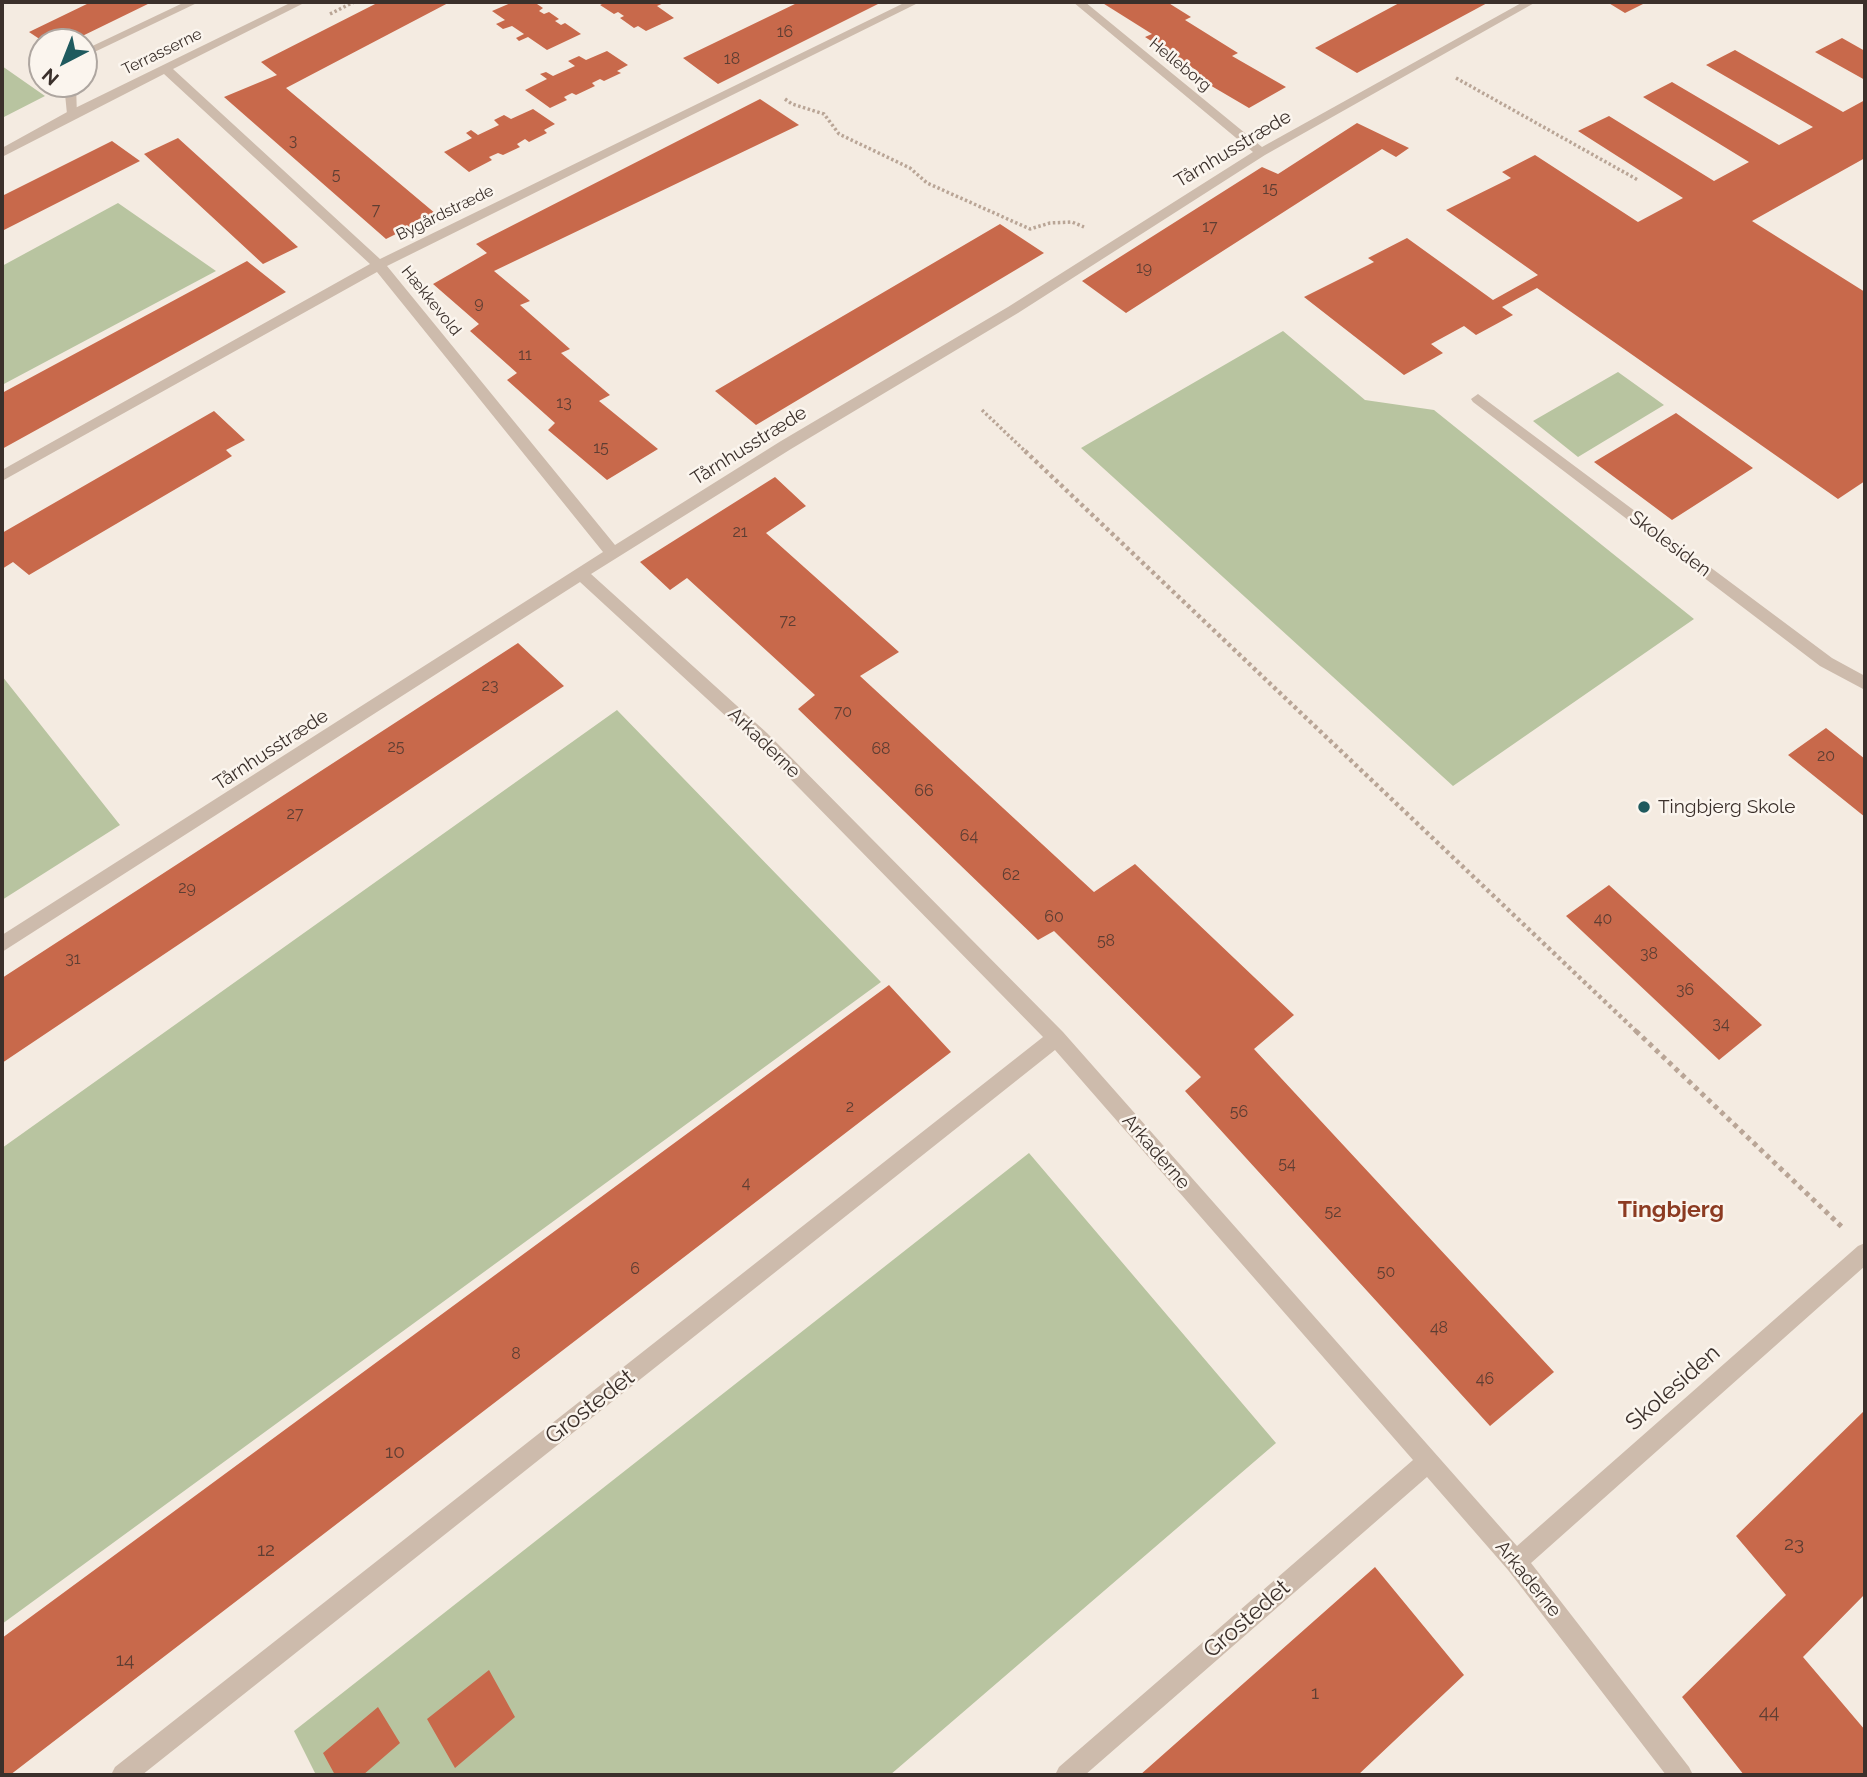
<!DOCTYPE html>
<html>
<head>
<meta charset="utf-8">
<style>
  body { margin:0 }
  #map { position:relative; width:1867px; height:1777px; overflow:hidden; background:#f4ebe1; font-family:Raleway,sans-serif }
  canvas { display:block }
  .frame { position:absolute; inset:0; border:4px solid #3b302b; pointer-events:none }
  .north { position:absolute; left:28px; top:28px; width:70px; height:70px; box-sizing:border-box; background:#fbf5ee; border:2px solid #aea6a0; border-radius:50%; rotate:222deg; font-size:19px; font-weight:700; line-height:28px; text-align:center; color:#3b302b }
  .north::after { content:''; display:block; margin:auto; width:24px; height:32px; background:#1f5a5e; clip-path:polygon(50% 0,100% 100%,50% 72%,0 100%) }
</style>
</head>
<body>
<div id="map">
<canvas width="1867" height="1777"></canvas>
<div class="frame"></div>
<div class="north">N</div>
</div>
<script>
const c = document.querySelector('canvas').getContext('2d');
c.lineJoin = 'round';
function fill(path, color) { c.fillStyle = color; c.fill(path, 'evenodd'); }
const toPath = rows => new Path2D(rows.map(r => 'M' + r).join(''));
function strokePath(path, color, width, dash) { c.strokeStyle = color; c.lineWidth = width; c.lineCap = dash ? 'butt' : 'round'; c.setLineDash(dash || []); c.stroke(path); }
function drawText(font, color, halo, rows, align = 'center') {
  c.font = font + ' Raleway,sans-serif'; c.lineWidth = 5; c.setLineDash([]); c.textBaseline = 'middle'; c.strokeStyle = halo; c.fillStyle = color; for (const [text, x, y, turn = 0] of rows) {
    c.save(); c.translate(x, y); c.rotate((+turn || 0) * Math.PI / 180); c.textAlign = isNaN(turn) ? turn : align; if (halo) c.strokeText(text, 0, 0); c.fillText(text, 0, 0); c.restore();
  }
}
fill(toPath([
  [2,66,45,96,2,118],
  [118,203,216,271,2,385,2,266],
  [1283,331,1365,400,1434,410,1694,619,1453,786,1081,448],
  [1618,372,1664,405,1578,457,1533,421],
  [2,676,120,825,2,900],
  [617,710,881,982,2,1624,2,1148],
  [1029,1153,1276,1443,890,1775,316,1775,294,1731]
]), '#b8c4a0');
fill(toPath([
  [91,2,152,2,70,42,44,42,29,32],
  [379,2,450,2,286,88,436,214,386,239,224,97,277,75,261,62],
  [513,2,534,2,543,8,539,11,544,14,549,12,559,19,555,21,561,25,565,23,581,34,547,50,528,37,519,41,516,38,524,34,512,26,503,29,496,24,505,20,492,11],
  [606,2,666,2,657,6,674,18,646,31,638,26,634,28,620,18,624,16,618,12,614,14,600,5],
  [799,2,882,2,718,84,683,58],
  [1101,2,1167,2,1191,17,1185,20,1238,53,1232,56,1286,87,1249,108,1191,74,1196,70,1145,37,1152,34],
  [1401,2,1489,2,1357,73,1315,48],
  [1607,2,1647,2,1625,13],
  [1842,38,1865,51,1865,80,1815,52],
  [1735,50,1843,112,1865,100,1865,158,1752,221,1865,292,1865,481,1838,499,1537,288,1502,307,1513,315,1476,335,1464,326,1431,344,1443,353,1404,375,1304,297,1374,262,1368,258,1407,238,1493,300,1538,275,1446,210,1511,178,1502,172,1535,155,1638,222,1683,198,1578,131,1609,116,1714,181,1749,162,1643,97,1672,82,1779,145,1813,127,1706,65],
  [607,51,628,65,617,71,621,73,604,81,600,79,592,83,595,86,576,95,572,93,564,97,567,100,550,108,525,90,547,79,540,74,546,72,553,76,575,66,568,61,579,56,586,60],
  [760,99,799,125,494,271,530,301,520,305,570,349,561,353,610,395,599,401,658,449,607,480,548,430,555,423,507,380,517,373,470,331,479,324,433,284,487,253,476,244],
  [533,109,555,124,544,130,547,133,529,142,525,139,517,144,520,147,503,155,498,153,489,157,492,160,469,172,444,152,472,138,466,133,471,130,478,135,499,125,494,120,504,115,511,119],
  [1357,123,1409,148,1396,157,1382,149,1126,313,1082,281,1262,167,1278,174],
  [178,138,298,247,263,264,144,154],
  [112,141,140,161,2,231,2,196],
  [1000,224,1044,253,756,425,715,391],
  [247,261,286,292,2,449,2,393],
  [214,411,245,440,226,450,232,456,29,575,13,562,2,569,2,533],
  [1676,413,1753,468,1672,520,1594,462],
  [775,477,806,506,766,533,899,652,860,676,1094,892,1135,864,1294,1015,1254,1049,1554,1372,1490,1426,1185,1091,1201,1077,1054,931,1038,940,798,709,815,695,687,578,670,590,640,562],
  [518,643,564,686,2,1063,2,978],
  [1826,728,1865,759,1865,817,1788,755],
  [1609,885,1762,1025,1719,1060,1566,916],
  [889,985,951,1052,10,1775,2,1775,2,1638],
  [1865,1410,1865,1594,1803,1657,1865,1730,1865,1775,1744,1775,1682,1697,1786,1595,1736,1536],
  [1375,1567,1464,1675,1358,1775,1140,1775],
  [489,1670,515,1717,455,1768,427,1719],
  [378,1707,400,1743,363,1775,335,1775,323,1753]
]), '#c8694b');
strokePath(toPath([
  [330,14,354,2],
  [1456,78,1638,180],
  [785,99,792,104,824,114,839,134,910,168,927,183,1030,229,1050,223,1072,222,1084,227],
  [982,410,1027,453]
]), '#b9a596', 3.5, [2.5, 2.5]);
strokePath(toPath([
  [1025,451,1638,1033]
]), '#b9a596', 4.5, [3.5, 3.5]);
strokePath(toPath([
  [1636,1031,1842,1227]
]), '#b9a596', 5, [4.5, 4.5]);
fill(toPath([
  [185,2,199,2,84,57,84,50,185,2],
  [64,84,76,84,77,117,67,114,64,84],
  [1478,394,1832,658,1865,676,1865,690,1820,666,1473,402,1471,399,1478,394]
]), '#cdbbac');
fill(toPath([
  [292,2,306,2,173,69,380,259,906,2,920,2,387,266,615,545,781,441,1008,307,1253,152,1073,2,1085,2,1262,147,1523,2,1536,2,1265,155,1018,313,791,449,591,574,767,733,1063,1032,1517,1546,1858,1246,1865,1243,1865,1266,1531,1563,1689,1767,1693,1775,1666,1775,1508,1570,1427,1477,1085,1775,1055,1775,1059,1767,1413,1460,1055,1050,142,1775,111,1775,115,1767,1043,1037,755,743,580,582,2,952,2,935,603,552,377,272,2,481,2,470,370,264,164,74,2,157,2,148,69,111,292,2]
]), '#cdbbac');
for (const [x, y, r, color] of [
  [1644,807,7,"#1f5a5e"]
]) { const dot = new Path2D(); dot.arc(x, y, r, 0, 2 * Math.PI); c.fillStyle = color; c.fill(dot); strokePath(dot, '#fbf5ee', 2.5); }
drawText('16px', '#5e3e33', null, [
  ["16",785,32],
  ["18",732,59],
  ["3",293,141],
  ["5",336,175],
  ["15",1270,189],
  ["7",376,210],
  ["17",1210,227],
  ["19",1144,268],
  ["9",479,303],
  ["11",525,355],
  ["13",564,403],
  ["15",601,448],
  ["21",740,532],
  ["72",788,621],
  ["23",490,686],
  ["70",843,712],
  ["25",396,747],
  ["68",881,749],
  ["20",1826,756],
  ["66",924,791],
  ["27",295,814],
  ["64",969,836],
  ["62",1011,875],
  ["29",187,888],
  ["60",1054,917],
  ["40",1603,919],
  ["58",1106,941],
  ["38",1649,954],
  ["31",73,959],
  ["36",1685,990],
  ["34",1721,1024],
  ["2",850,1107],
  ["56",1239,1112],
  ["54",1287,1164],
  ["4",746,1183],
  ["52",1333,1212],
  ["6",635,1269],
  ["50",1386,1272],
  ["48",1439,1328],
  ["8",516,1354],
  ["46",1485,1379]
]);
drawText('16px', '#3b302b', '#fbf5ee', [
  ["Terrasserne",162,52,-26],
  ["Helleborg",1180,65,39],
  ["Bygårdstræde",445,213,-26],
  ["Hækkevold",431,301,51]
]);
drawText('19px', '#3b302b', '#fbf5ee', [
  ["Tårnhusstræde",1233,149,-31],
  ["Tårnhusstræde",749,446,-32],
  ["Skolesiden",1670,544,37],
  ["Arkaderne",764,743,44],
  ["Tårnhusstræde",271,750,-33],
  ["Arkaderne",1156,1152,49],
  ["Arkaderne",1528,1579,51]
]);
drawText('19px', '#3b302b', '#fbf5ee', [
  ["Tingbjerg Skole",1658,807]
], 'left');
drawText('19px', '#5e3e33', null, [
  ["10",395,1452],
  ["23",1794,1544],
  ["12",266,1550],
  ["14",125,1660],
  ["1",1315,1693],
  ["44",1769,1712]
]);
drawText('bold 23px', '#8c3b22', '#fbf5ee', [
  ["Tingbjerg",1671,1210]
]);
drawText('23px', '#3b302b', '#fbf5ee', [
  ["Skolesiden",1673,1388,-41],
  ["Grostedet",590,1407,-38],
  ["Grostedet",1247,1619,-41]
]);
</script>
</body>
</html>
